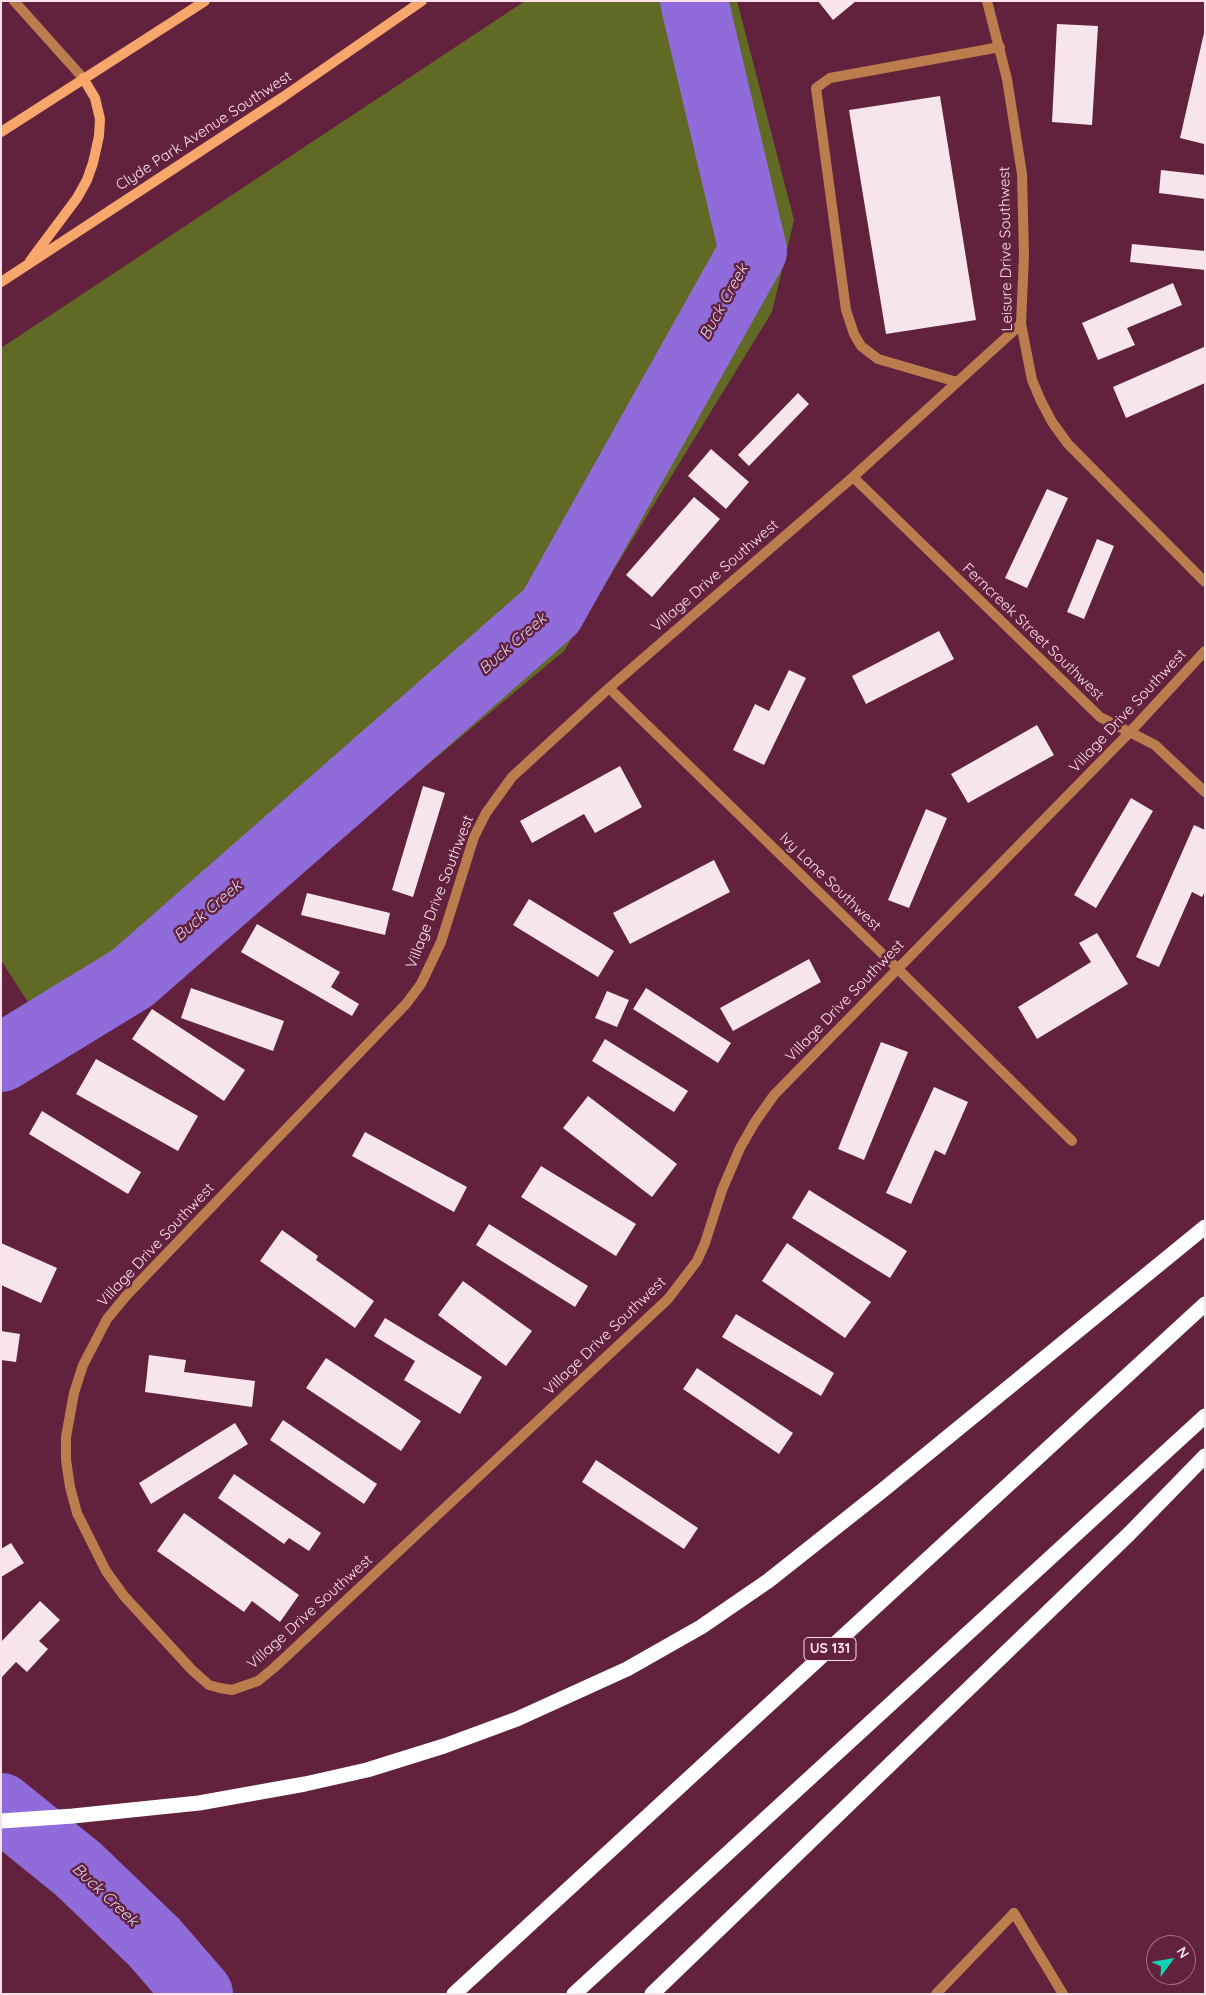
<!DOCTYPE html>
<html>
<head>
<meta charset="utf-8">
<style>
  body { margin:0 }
  #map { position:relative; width:1206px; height:1995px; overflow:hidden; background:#62223d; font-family:Quicksand,sans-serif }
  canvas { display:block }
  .frame { position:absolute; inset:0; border:2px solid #fbe2ea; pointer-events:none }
  .north { position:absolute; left:1146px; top:1935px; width:50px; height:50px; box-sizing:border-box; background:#62223d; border:1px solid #9f6f82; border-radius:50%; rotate:58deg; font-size:14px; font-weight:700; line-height:20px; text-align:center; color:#fbe2ea }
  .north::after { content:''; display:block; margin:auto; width:18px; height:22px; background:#0dd5b5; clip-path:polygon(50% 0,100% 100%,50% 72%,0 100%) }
</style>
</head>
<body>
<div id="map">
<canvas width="1206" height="1995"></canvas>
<div class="frame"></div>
<div class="north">N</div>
</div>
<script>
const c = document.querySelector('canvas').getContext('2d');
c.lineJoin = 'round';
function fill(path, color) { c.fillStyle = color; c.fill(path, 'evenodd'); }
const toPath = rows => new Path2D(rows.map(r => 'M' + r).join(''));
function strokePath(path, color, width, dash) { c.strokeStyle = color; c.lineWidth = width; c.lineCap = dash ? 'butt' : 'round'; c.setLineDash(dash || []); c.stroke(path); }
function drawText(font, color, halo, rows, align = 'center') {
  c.font = font + ' Quicksand,sans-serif'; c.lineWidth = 5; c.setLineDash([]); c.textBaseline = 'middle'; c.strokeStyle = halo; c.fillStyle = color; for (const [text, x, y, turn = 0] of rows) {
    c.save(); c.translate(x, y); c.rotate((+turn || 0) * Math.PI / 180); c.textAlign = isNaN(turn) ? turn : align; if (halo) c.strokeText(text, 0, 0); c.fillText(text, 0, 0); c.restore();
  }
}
fill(toPath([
  [525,1,737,1,794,220,772,312,564,651,216,941,60,1052,1,960,1,348]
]), '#616a24');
strokePath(toPath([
  [1,1058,132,978,551,611,753,251,694,1],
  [1,1807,78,1869,154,1942,199,1994]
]), '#906cda', 68);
fill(toPath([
  [818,1,856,1,833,20],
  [1057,24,1098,26,1092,125,1052,122],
  [1204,33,1205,33,1204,144,1180,138],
  [940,96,976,320,886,334,849,110],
  [1161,170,1205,175,1205,199,1159,193],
  [1132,244,1205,251,1205,270,1130,262],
  [1173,283,1182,305,1127,328,1135,345,1098,360,1082,323],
  [1204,347,1205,383,1126,418,1113,387],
  [798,393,809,404,749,466,738,455],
  [711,449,749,482,726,509,688,476],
  [1047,489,1068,498,1027,588,1005,578],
  [694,497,720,519,652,597,626,575],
  [1097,539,1114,546,1084,619,1067,612],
  [939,631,954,659,866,704,852,676],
  [789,670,806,678,764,765,733,750,755,704,769,711],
  [1037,725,1054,755,968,803,951,774],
  [620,766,642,807,595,833,584,814,532,843,520,821],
  [423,786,445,793,413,897,392,890],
  [1131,798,1153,811,1096,908,1074,895],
  [926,809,947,818,909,908,888,900],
  [1194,825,1205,830,1205,891,1202,897,1192,892,1159,967,1136,957],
  [714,860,730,892,630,944,613,913],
  [307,893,390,913,385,935,301,915],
  [529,899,614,951,598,977,513,925],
  [257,924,340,972,331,987,359,1004,352,1016,241,952],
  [1097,933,1128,984,1037,1039,1018,1007,1091,962,1079,943],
  [809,959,821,982,733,1031,720,1008],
  [191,988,284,1021,273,1051,181,1018],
  [646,988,731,1043,718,1063,633,1009],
  [607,991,629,1000,617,1027,595,1018],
  [152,1009,245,1070,224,1101,132,1039],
  [605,1039,688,1091,674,1112,592,1061],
  [881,1042,908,1052,864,1160,838,1149],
  [96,1059,198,1116,178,1151,76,1094],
  [934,1087,968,1102,945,1155,935,1150,911,1204,886,1193],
  [588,1096,677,1164,652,1197,563,1128],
  [42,1111,141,1172,128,1194,29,1134],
  [365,1132,467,1187,454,1212,352,1156],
  [541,1166,636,1224,616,1256,521,1197],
  [809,1190,907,1251,890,1278,792,1218],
  [489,1224,588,1286,575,1307,476,1245],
  [282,1230,318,1256,316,1260,374,1301,355,1328,260,1261],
  [1,1243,57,1268,41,1303,1,1285],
  [787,1243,871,1302,845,1338,762,1281],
  [463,1281,532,1331,506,1366,438,1315],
  [736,1314,834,1373,821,1396,722,1337],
  [385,1318,482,1377,460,1414,404,1380,415,1361,374,1336],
  [1,1331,20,1334,16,1362,1,1360],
  [149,1355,186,1360,184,1372,255,1381,252,1407,145,1392],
  [326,1358,421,1421,401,1451,306,1388],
  [697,1368,793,1433,779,1454,683,1389],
  [283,1420,377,1484,364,1504,270,1440],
  [235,1423,248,1444,151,1504,139,1483],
  [596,1460,698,1528,684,1549,582,1482],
  [234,1474,321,1533,309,1551,289,1538,284,1544,218,1498],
  [184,1513,299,1595,280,1622,252,1601,244,1612,157,1551],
  [11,1543,24,1563,1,1577,1,1549],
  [40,1601,60,1620,39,1641,48,1649,27,1672,16,1662,1,1678,1,1642]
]), '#f6e5eb');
strokePath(toPath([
  [957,382,878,359,861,346,854,334,846,310,816,88,830,78,1000,47],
  [936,1994,1014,1913]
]), '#bc7d4e', 10);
strokePath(toPath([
  [987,1,1007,79,1022,174,1024,256,1021,324,1032,380,1041,401,1052,422,1068,444,1205,582],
  [1021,324,853,477,609,688,512,777,486,813,474,837,441,942,421,984,406,1004,126,1296,107,1319,83,1365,74,1393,66,1437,66,1460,70,1487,77,1513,106,1571,124,1596,192,1670,209,1685,220,1688,232,1690,258,1681,275,1667,668,1299,697,1261,705,1243,722,1190,740,1148,755,1122,774,1095,1130,732,1205,651],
  [853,477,1100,717,1155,745,1205,792],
  [609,688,898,969,1072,1141],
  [1014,1913,1063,1994]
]), '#bc7d4e', 10);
strokePath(toPath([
  [14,1,83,78]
]), '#bc7d4e', 10);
strokePath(toPath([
  [1,132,205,1],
  [30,261,77,198,87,180,93,163,99,136,100,119,95,98,83,78],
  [1,282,283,97,422,1]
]), '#f7a76b', 10);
strokePath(toPath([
  [1,1821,73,1816,199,1803,305,1784,367,1770,444,1746,517,1719,627,1669,701,1627,768,1581,883,1490,1205,1227],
  [454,1994,1205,1304],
  [574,1994,1205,1416],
  [652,1994,1130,1533,1205,1456]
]), '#fff', 15);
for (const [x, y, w] of [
  [830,1649,52]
]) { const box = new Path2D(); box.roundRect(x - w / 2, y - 11.5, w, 23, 4); c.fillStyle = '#62223d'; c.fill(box); strokePath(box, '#fbe2ea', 1); }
drawText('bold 14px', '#fbe2ea', null, [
  ["US 131",830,1649]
]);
drawText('15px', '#fbe2ea', '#62223d', [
  ["Clyde Park Avenue Southwest",204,131,-33],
  ["Leisure Drive Southwest",1006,249,-91],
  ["Village Drive Southwest",715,576,-41],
  ["Ferncreek Street Southwest",1033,632,44],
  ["Village Drive Southwest",1128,711,-47],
  ["Ivy Lane Southwest",830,882,44],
  ["Village Drive Southwest",440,892,-69],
  ["Village Drive Southwest",845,1001,-46],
  ["Village Drive Southwest",156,1245,-47],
  ["Village Drive Southwest",605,1336,-44],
  ["Village Drive Southwest",310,1612,-42]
]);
drawText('italic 16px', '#d9d2ee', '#62223d', [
  ["Buck Creek",724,302,-61],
  ["Buck Creek",513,644,-41],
  ["Buck Creek",208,911,-41],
  ["Buck Creek",105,1895,43]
]);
</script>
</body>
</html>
